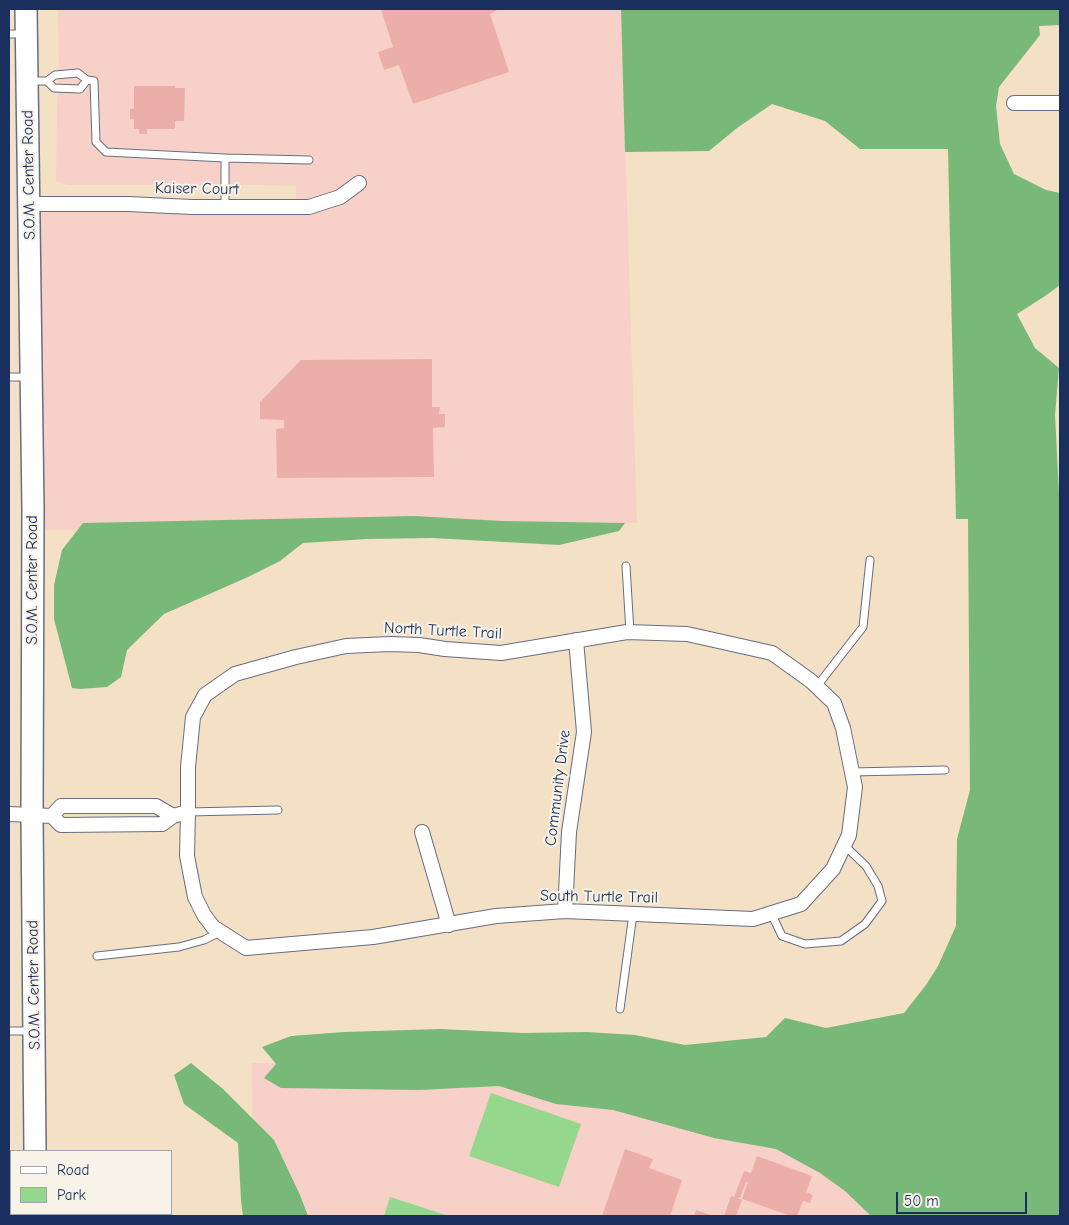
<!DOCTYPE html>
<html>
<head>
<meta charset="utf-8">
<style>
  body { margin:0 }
  #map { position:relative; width:1069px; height:1225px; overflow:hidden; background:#f4e0c4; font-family:"Comic Neue",sans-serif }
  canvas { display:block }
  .frame { position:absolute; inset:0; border:10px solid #1b2f5e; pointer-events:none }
  .legend { position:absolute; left:10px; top:1150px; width:162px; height:65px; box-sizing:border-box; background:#f7f3e8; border:1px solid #9fa5b1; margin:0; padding:6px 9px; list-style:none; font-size:15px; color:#1b2f5e }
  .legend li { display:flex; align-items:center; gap:10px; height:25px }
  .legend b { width:25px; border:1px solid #9fa5b1 }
  .scale { position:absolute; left:896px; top:1192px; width:131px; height:22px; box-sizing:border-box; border:2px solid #1b2f5e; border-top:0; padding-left:6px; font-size:15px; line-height:18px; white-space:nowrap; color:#1b2f5e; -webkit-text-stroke:4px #f7f3e8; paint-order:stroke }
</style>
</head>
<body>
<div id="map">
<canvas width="1069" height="1225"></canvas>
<div class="frame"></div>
<ul class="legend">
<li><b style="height:6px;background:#fff"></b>Road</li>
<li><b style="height:14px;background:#96d78e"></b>Park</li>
</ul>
<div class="scale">50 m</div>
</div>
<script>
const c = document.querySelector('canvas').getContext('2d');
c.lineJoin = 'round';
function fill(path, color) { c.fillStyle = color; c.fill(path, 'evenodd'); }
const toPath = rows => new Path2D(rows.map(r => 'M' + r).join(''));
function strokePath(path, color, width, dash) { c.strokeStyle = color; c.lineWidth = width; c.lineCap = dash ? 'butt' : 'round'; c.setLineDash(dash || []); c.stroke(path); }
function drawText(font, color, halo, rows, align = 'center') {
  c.font = font + ' "Comic Neue",sans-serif'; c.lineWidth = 4; c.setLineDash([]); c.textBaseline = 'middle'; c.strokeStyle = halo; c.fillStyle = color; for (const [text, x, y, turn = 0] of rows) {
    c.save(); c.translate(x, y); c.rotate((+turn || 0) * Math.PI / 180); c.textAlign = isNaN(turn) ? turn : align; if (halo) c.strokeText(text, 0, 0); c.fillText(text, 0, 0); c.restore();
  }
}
fill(toPath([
  [58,9,621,9,637,523,42,530,36,210,296,212,296,186,263,185,67,185,56,181,57,100,59,82],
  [252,1063,1031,1065,1032,1216,253,1216]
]), '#f7d1c7');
fill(toPath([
  [491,1093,581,1124,559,1187,469,1156],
  [390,1197,449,1216,384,1216]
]), '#96d78e');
fill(toPath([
  [621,9,1060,9,1060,25,1039,26,1040,35,999,87,996,106,1000,144,1014,174,1046,190,1060,193,1060,285,1045,296,1017,314,1035,348,1059,368,1055,415,1060,512,1060,1216,871,1216,845,1191,820,1173,776,1149,714,1138,613,1110,556,1104,499,1086,419,1090,281,1088,264,1078,276,1064,262,1047,291,1036,344,1032,440,1029,522,1033,587,1032,635,1035,685,1045,766,1037,785,1018,826,1028,904,1013,926,985,938,966,956,926,957,839,970,790,968,519,956,519,948,149,860,149,825,121,772,104,737,128,709,151,625,152],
  [414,516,502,521,625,523,619,531,559,545,432,538,367,539,303,543,280,561,248,577,164,614,127,650,121,677,107,687,80,689,72,688,54,619,54,585,62,550,83,523],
  [191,1063,223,1089,274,1140,300,1195,308,1216,243,1216,241,1200,238,1143,184,1104,174,1075]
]), '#78b879');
fill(toPath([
  [381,9,497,9,497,10,490,14,509,72,413,104,399,65,384,70,378,52,393,47],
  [134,86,175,86,175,88,185,88,184,121,175,121,175,129,147,129,147,134,139,134,139,129,134,129,134,119,130,119,130,109,134,109],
  [432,359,432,407,440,407,439,414,445,414,445,427,433,428,434,477,277,478,276,429,284,428,284,420,260,419,260,402,301,360],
  [625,1149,653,1159,649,1168,682,1180,670,1216,602,1216],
  [757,1156,812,1176,806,1192,813,1195,810,1203,803,1201,797,1216,791,1216,742,1199,748,1182,746,1182,740,1198,737,1198,742,1200,736,1216,724,1216,731,1196,734,1197,744,1171,751,1173],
  [696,1210,714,1216,694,1216]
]), '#ecaea9');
const lane = toPath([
  [9,34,23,34],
  [87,80,94,81,96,142,106,152,225,158,225,207],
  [30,81,47,81,55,75,78,73,87,80,80,89,54,88,47,81],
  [225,158,309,160],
  [9,377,28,377],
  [626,566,630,632],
  [817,686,863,627,870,560],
  [852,772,945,770],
  [188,812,278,810],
  [771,913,782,936,805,944,841,941,865,924,882,901,878,886,866,866,844,845],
  [97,956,179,947,204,940,220,932],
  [620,1009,633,914],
  [9,1031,32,1031]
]);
const street = toPath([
  [1014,103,1060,103],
  [29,204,128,204,192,207,309,207,340,197,359,183],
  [9,814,52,816,61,825,162,824,173,816,188,812,188,767,193,717,205,695,235,674,296,657,346,646,390,644,419,645,445,649,501,653,627,632,687,634,772,653,811,681,834,703,843,728,855,787,849,835,833,869,801,904,753,919,565,911,496,916,373,937,246,948,213,927,204,915,195,897,187,856,188,812],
  [52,816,61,806,156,806,173,816],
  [422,832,449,925],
  [565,911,569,832,584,732,576,640]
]);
const primary = toPath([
  [26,9,33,509,32,816,35,1151],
  [35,1214,35,1216]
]);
strokePath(lane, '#676d82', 9);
strokePath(street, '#676d82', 16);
strokePath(primary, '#676d82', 24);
strokePath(lane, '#fff', 7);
strokePath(street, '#fff', 14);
strokePath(primary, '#fff', 21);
drawText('16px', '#1b2f5e', '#f7f3e8', [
  ["S.O.M. Center Road",29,175,-91],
  ["Kaiser Court",197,189,1],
  ["S.O.M. Center Road",32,580,-90],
  ["North Turtle Trail",443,631,3],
  ["Community Drive",558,788,-83],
  ["South Turtle Trail",599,897,1],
  ["S.O.M. Center Road",34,985,-91]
]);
</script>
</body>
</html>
